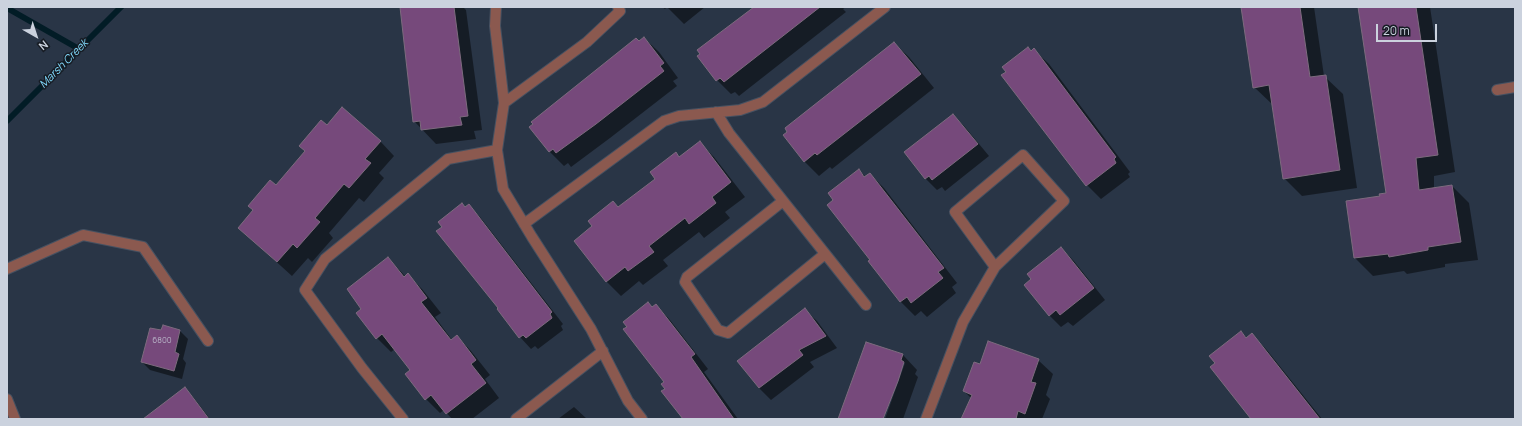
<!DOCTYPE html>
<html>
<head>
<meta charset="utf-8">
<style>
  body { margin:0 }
  #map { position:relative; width:1522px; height:426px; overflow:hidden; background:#293546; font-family:Manrope,sans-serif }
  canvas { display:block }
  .frame { position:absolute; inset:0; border:8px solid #cbd2de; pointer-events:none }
  .north { position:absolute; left:16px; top:16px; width:40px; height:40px; -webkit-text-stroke:3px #171c24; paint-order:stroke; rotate:141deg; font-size:11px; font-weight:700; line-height:16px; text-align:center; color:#cbd2de }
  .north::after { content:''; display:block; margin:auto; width:14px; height:18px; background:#cbd2de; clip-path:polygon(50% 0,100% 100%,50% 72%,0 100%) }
  .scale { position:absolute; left:1376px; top:24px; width:61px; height:18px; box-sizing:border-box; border:2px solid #cbd2de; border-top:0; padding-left:5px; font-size:12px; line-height:14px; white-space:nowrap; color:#cbd2de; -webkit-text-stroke:3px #171c24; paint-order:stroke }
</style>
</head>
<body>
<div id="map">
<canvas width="1522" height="426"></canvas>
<div class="frame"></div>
<div class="north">N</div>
<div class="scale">20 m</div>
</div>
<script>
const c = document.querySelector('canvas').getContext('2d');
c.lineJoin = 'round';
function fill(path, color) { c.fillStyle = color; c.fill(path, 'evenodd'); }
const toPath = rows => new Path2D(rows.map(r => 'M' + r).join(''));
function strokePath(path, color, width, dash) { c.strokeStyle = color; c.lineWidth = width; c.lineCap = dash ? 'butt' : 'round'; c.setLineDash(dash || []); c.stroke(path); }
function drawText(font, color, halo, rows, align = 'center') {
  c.font = font + ' Manrope,sans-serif'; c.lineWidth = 3; c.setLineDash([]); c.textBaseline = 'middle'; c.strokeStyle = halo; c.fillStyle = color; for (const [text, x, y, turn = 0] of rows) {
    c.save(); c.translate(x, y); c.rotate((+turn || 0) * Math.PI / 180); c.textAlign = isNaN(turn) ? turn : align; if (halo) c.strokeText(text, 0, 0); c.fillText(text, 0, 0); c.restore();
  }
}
fill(toPath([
  [401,7,463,7,466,10,482,130,474,131,476,139,436,144,414,121],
  [662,7,705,7,684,24,667,7,665,9],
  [754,7,846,7,843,9,846,12,739,96,735,92,731,94,717,80],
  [1242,7,1314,7,1324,76,1343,94,1357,188,1302,196,1284,178,1273,105,1254,87],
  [1359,7,1430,7,1455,172,1434,176,1434,188,1452,186,1469,203,1478,260,1445,264,1445,267,1407,274,1404,271,1373,276,1355,258,1347,202,1381,197,1387,193],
  [644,38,659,52,678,78,673,81,677,86,610,138,571,167,568,163,564,166,550,152,531,127],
  [894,43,909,57,934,88,832,169,830,167,819,176,804,161],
  [1034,50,1049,64,1130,172,1128,174,1130,177,1101,199,1087,185,1007,72],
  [953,115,965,127,989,156,945,191,942,187,937,190,926,179,905,153],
  [327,126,380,141,394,156,379,173,384,178,364,202,359,198,329,233,333,238,312,262,308,258,292,276,239,228],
  [700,143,714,157,745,197,725,212,730,218,704,238,699,232,663,260,668,266,643,285,639,281,621,296,606,281,619,208,657,179,676,154,680,158],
  [858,170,866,177,870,174,884,188,957,283,952,287,956,293,927,317,921,311,915,316,901,302,869,261,871,260,835,200],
  [468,205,480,217,563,324,561,326,563,330,538,349,535,346,531,349,520,337,466,208],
  [1061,248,1073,260,1105,300,1073,326,1068,322,1061,327,1050,316,1025,285],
  [388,258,406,277,408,275,422,289,441,313,435,317,452,340,457,336,471,351,490,375,485,379,499,398,472,419,452,419,444,410,440,413,426,399,412,370,395,349,391,352,377,338,363,309],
  [656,305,670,320,708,369,704,372,738,419,684,419,666,389,652,308],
  [805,310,817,321,837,348,810,362,814,367,771,400,759,388,738,362],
  [163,326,180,331,188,339,183,359,186,363,182,379,150,370,142,362,162,332],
  [1241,332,1247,338,1252,335,1266,349,1322,419,1252,419],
  [866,343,903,355,917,370,915,374,918,377,903,419,885,419,905,363,903,363,883,419,839,419],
  [1038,360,1053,374,1046,395,1050,399,1042,419,962,419,971,398,964,391,981,365],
  [185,388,193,397,210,419,150,419],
  [574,407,587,419,558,419]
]), '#0007');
strokePath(toPath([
  [7,8,79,49],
  [7,121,121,7]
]), '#021c26', 6);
const building = toPath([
  [400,7,454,7,468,116,460,117,462,125,421,130,420,121,413,122,400,7],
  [754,7,820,7,724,82,720,78,716,81,697,56,700,54,697,50,754,7],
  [1241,7,1300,7,1310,77,1326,75,1340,170,1283,179,1269,85,1253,88,1241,7],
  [1358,7,1416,7,1438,155,1416,158,1419,190,1452,185,1461,242,1428,247,1428,250,1389,257,1388,254,1354,258,1346,201,1380,196,1379,194,1386,193,1358,7],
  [644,37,664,63,660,66,664,71,596,124,556,153,553,149,549,152,529,127,533,124,531,122,636,38,639,41,644,37],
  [894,42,921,74,817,155,815,153,804,162,783,135,787,132,785,128,894,42],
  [1028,47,1031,51,1034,48,1116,157,1114,159,1116,163,1086,186,1001,75,1006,72,1002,67,1028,47],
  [342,107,381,141,365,159,371,163,349,188,344,184,315,218,320,222,297,248,293,244,277,262,238,228,253,210,248,206,270,180,276,185,305,151,299,146,321,120,327,125,342,107],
  [953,114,978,144,932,180,929,176,925,179,904,152,953,114],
  [700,141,731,182,712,197,716,203,689,224,685,218,649,246,654,252,628,271,625,267,606,282,574,241,592,226,588,221,613,201,618,207,655,179,650,172,676,152,679,157,700,141],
  [859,169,864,177,870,173,944,268,938,272,943,278,911,303,907,297,900,302,868,261,870,260,827,205,833,200,828,193,859,169],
  [462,203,465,207,469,204,552,312,550,314,552,318,526,338,523,335,519,338,497,309,498,308,436,231,442,227,438,222,462,203],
  [1061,247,1094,288,1060,315,1056,310,1049,316,1024,285,1031,279,1027,274,1061,247],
  [388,257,404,277,408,273,427,298,421,302,451,340,457,335,476,360,471,364,486,383,446,414,431,395,425,400,405,374,410,370,382,334,376,339,356,313,361,309,347,289,388,257],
  [648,302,652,307,656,304,695,354,691,357,734,419,683,419,661,391,665,389,661,384,664,382,623,329,627,327,623,322,648,302],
  [805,308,826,336,799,350,803,355,759,388,737,361,805,308],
  [163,325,180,330,175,352,179,354,174,371,141,362,150,328,161,330,163,325],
  [1241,331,1246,338,1252,333,1320,419,1251,419,1210,367,1215,363,1209,356,1241,331],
  [988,341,1039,359,1031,382,1036,383,1025,414,1018,411,1016,419,961,419,972,395,963,391,974,362,980,364,988,341],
  [866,342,903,354,901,360,904,362,898,381,883,419,838,419,866,342],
  [185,387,209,419,143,419,185,387]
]);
fill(building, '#76497b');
strokePath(building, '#7d6b7e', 1);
const service = toPath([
  [496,7,495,26,504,103,497,150,503,189,532,237,591,329,628,401,642,419],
  [1497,90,1515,87],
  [504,103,587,42,620,11,618,7],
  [716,112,729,133,866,305],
  [783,201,687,277,685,282,718,330,728,333,825,254],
  [524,224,664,121,679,116,740,110,763,102,885,7],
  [7,269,83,235,143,247,208,341],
  [403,419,362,368,305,290,325,259,448,159,497,150],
  [516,419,603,351],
  [926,419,963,322,995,267,1064,201,1023,155,955,212,995,267]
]);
const minor = toPath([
  [7,399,15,419]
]);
strokePath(service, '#465161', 12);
strokePath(minor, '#465161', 12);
strokePath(service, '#8b594f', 10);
strokePath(minor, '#8b594f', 10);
drawText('8px', '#b6b0c5', null, [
  ["6800",162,341]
]);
drawText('italic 11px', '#80dafd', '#171c24', [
  ["Marsh Creek",64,64,-45]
]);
</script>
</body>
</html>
